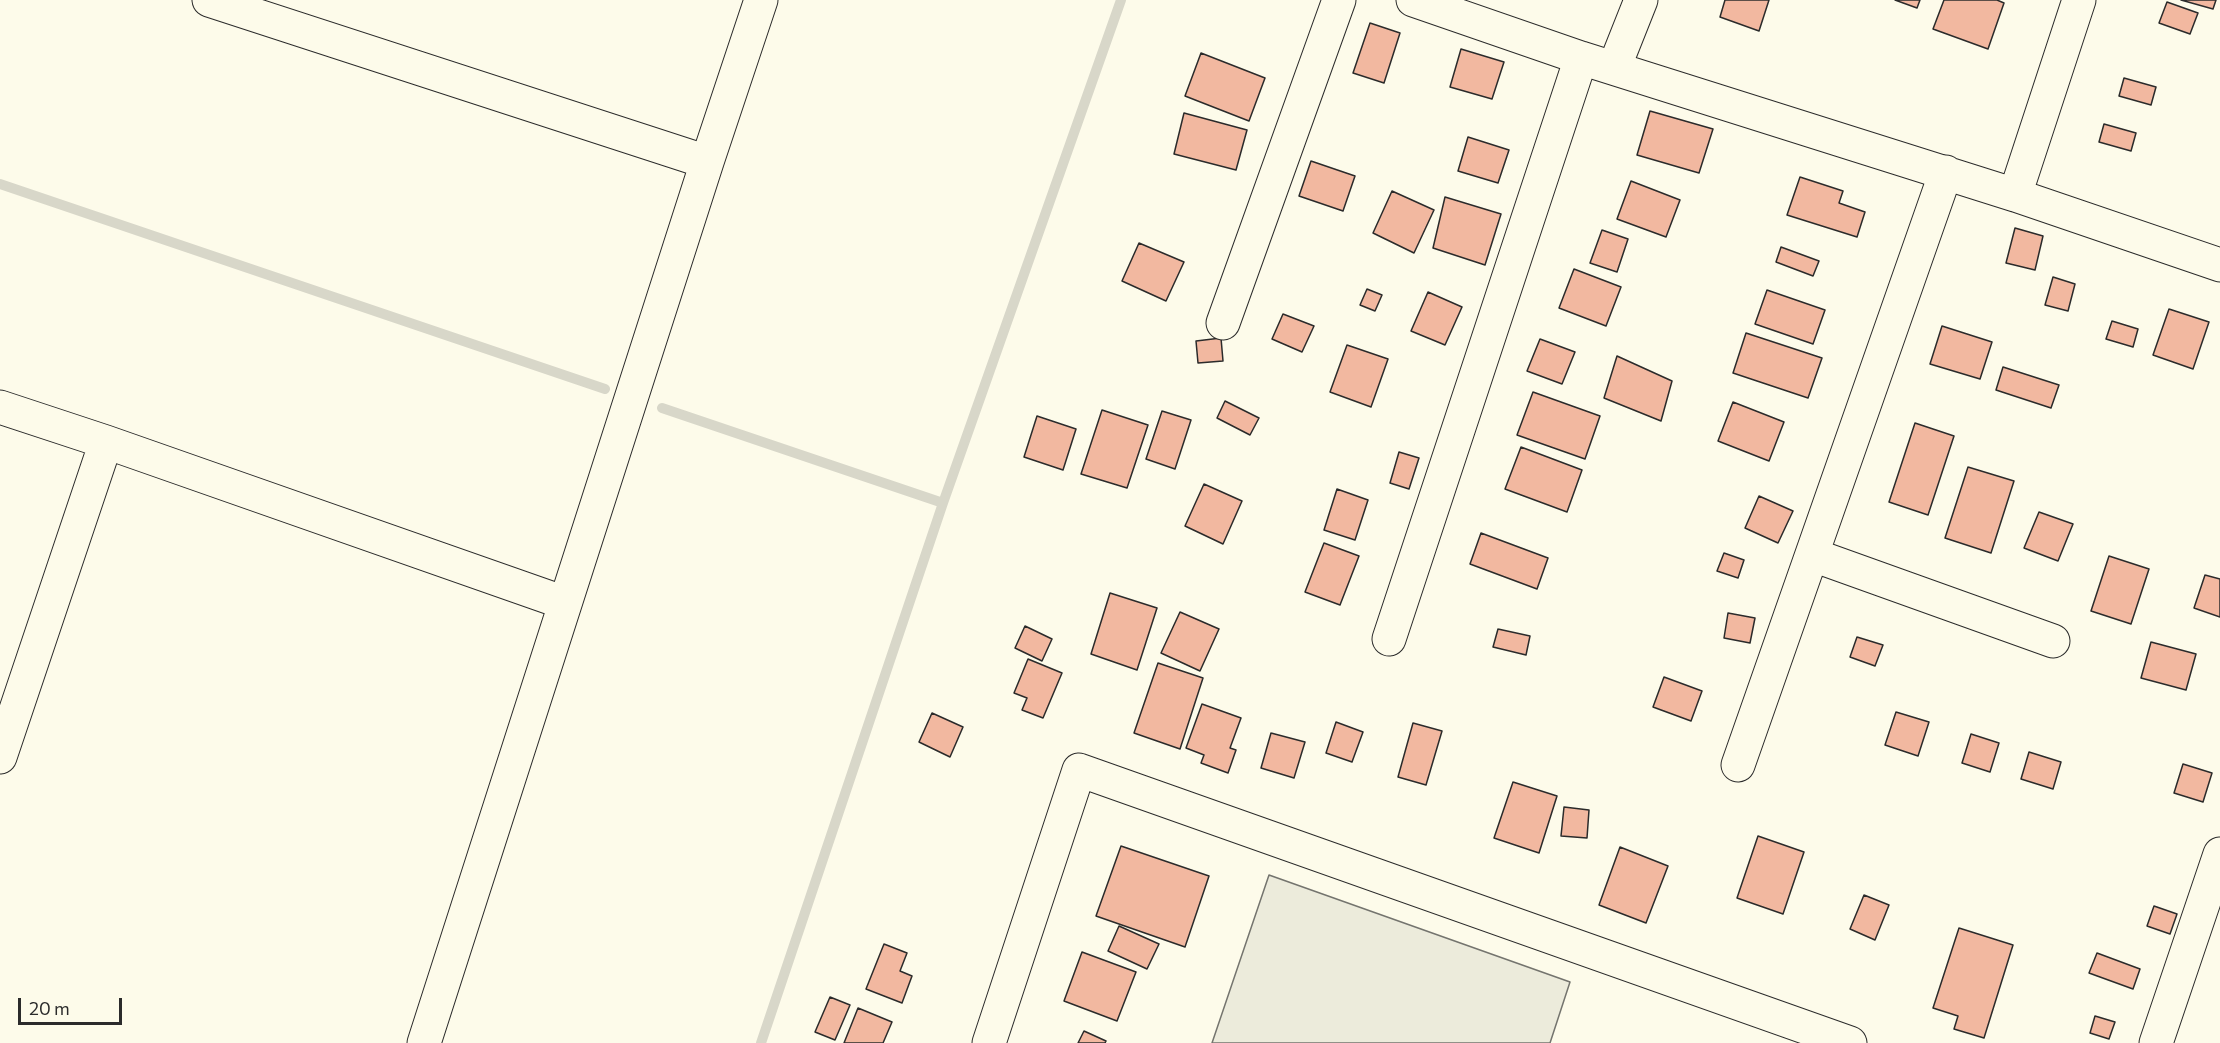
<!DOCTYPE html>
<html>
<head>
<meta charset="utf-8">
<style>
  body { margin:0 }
  #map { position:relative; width:2220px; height:1043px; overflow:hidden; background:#fdfbea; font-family:Commissioner,sans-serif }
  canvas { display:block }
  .scale { position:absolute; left:18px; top:998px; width:104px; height:27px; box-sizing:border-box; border:3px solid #2b2b2b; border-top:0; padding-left:8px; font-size:18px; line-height:21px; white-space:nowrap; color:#2b2b2b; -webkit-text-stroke:4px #fdfbea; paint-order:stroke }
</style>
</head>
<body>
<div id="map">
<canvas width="2220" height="1043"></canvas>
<div class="scale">20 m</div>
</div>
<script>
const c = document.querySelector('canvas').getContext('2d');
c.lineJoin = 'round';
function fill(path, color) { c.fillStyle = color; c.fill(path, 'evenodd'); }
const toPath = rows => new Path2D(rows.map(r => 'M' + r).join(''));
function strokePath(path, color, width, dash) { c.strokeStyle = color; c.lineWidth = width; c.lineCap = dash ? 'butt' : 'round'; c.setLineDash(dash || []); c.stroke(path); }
const green = toPath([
  [1269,875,1570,982,1550,1043,1212,1043,1269,875]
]);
fill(green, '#ecebdb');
strokePath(green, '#74746e', 1.5);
strokePath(toPath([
  [0,184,605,389],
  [662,408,943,503],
  [761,1043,943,503,1121,0]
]), '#d8d7c9', 10);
const building = toPath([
  [1725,0,1769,0,1759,31,1720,17,1725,0],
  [1895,0,1920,0,1917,8,1895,0],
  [1944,0,1997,0,2004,3,1988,49,1933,29,1944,0],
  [2181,0,2216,0,2213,9,2181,0],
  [2167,2,2198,13,2190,34,2159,23,2167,2],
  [1370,23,1400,33,1384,83,1353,73,1370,23],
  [1461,49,1504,62,1492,99,1450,87,1461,49],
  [1201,53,1265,78,1249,121,1185,96,1201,53],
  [2124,78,2156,87,2151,105,2119,96,2124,78],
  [1650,111,1713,129,1699,173,1637,155,1650,111],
  [1184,113,1247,130,1236,170,1174,154,1184,113],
  [2104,124,2136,133,2131,151,2099,142,2104,124],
  [1468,137,1509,150,1498,183,1458,171,1468,137],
  [1311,161,1355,176,1343,211,1299,196,1311,161],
  [1800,177,1843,191,1839,203,1865,212,1857,237,1787,215,1800,177],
  [1631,181,1680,200,1666,237,1617,219,1631,181],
  [1392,191,1434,210,1414,253,1373,233,1392,191],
  [1445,197,1501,214,1485,265,1433,248,1445,197],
  [2015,228,2043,236,2035,270,2006,263,2015,228],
  [1602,230,1628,239,1617,272,1590,263,1602,230],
  [1139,243,1184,262,1166,301,1122,281,1139,243],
  [1781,247,1819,261,1813,276,1776,262,1781,247],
  [1574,269,1621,287,1606,326,1559,308,1574,269],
  [2053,277,2075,284,2068,311,2045,305,2053,277],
  [1367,289,1382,295,1375,311,1360,305,1367,289],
  [1767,290,1825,310,1813,344,1755,324,1767,290],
  [1428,292,1462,307,1445,345,1411,331,1428,292],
  [2169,309,2209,322,2193,369,2153,355,2169,309],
  [1283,314,1314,326,1302,352,1272,339,1283,314],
  [2112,321,2138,329,2133,347,2106,339,2112,321],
  [1942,326,1992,342,1980,379,1930,364,1942,326],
  [1746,333,1822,358,1808,398,1733,373,1746,333],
  [1221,338,1223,361,1198,363,1196,341,1221,338],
  [1540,339,1575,352,1562,384,1527,371,1540,339],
  [1347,345,1388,359,1371,407,1330,392,1347,345],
  [1617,356,1672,381,1661,421,1604,398,1617,356],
  [2003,367,2059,385,2051,408,1996,390,2003,367],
  [1533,392,1600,416,1585,459,1517,435,1533,392],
  [1225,401,1259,418,1250,435,1217,418,1225,401],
  [1733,402,1784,422,1769,461,1718,441,1733,402],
  [1102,410,1148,425,1127,488,1081,474,1102,410],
  [1162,411,1191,420,1175,469,1146,459,1162,411],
  [1037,416,1076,429,1063,470,1024,457,1037,416],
  [1915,423,1954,436,1928,515,1889,502,1915,423],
  [1521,447,1582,470,1567,512,1505,489,1521,447],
  [1399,452,1419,458,1409,489,1390,483,1399,452],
  [1968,467,2014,481,1991,553,1945,538,1968,467],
  [1204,484,1242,501,1223,544,1185,526,1204,484],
  [1337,489,1368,500,1355,540,1324,530,1337,489],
  [1759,496,1793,511,1778,543,1745,528,1759,496],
  [2039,512,2073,524,2058,561,2024,548,2039,512],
  [1481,533,1548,558,1537,589,1470,564,1481,533],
  [1324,543,1359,556,1340,605,1305,592,1324,543],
  [1724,553,1744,560,1738,578,1717,571,1724,553],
  [2109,556,2149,569,2131,624,2091,611,2109,556],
  [2205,575,2220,579,2220,617,2194,608,2205,575],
  [1110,593,1157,608,1137,670,1091,654,1110,593],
  [1180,612,1219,629,1200,671,1161,653,1180,612],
  [1728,613,1755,618,1750,643,1724,638,1728,613],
  [1025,626,1052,639,1042,661,1015,648,1025,626],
  [1498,629,1530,636,1526,655,1493,647,1498,629],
  [1857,637,1883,645,1875,666,1850,657,1857,637],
  [2151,642,2196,654,2186,690,2141,678,2151,642],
  [1028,659,1062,673,1043,718,1022,710,1027,698,1014,693,1028,659],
  [1158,663,1203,678,1180,749,1134,733,1158,663],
  [1664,677,1702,691,1691,721,1653,707,1664,677],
  [1202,704,1241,718,1230,748,1236,750,1228,773,1201,763,1204,755,1186,748,1202,704],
  [1896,712,1929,722,1918,756,1885,745,1896,712],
  [932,713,963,727,950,757,919,742,932,713],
  [1336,722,1363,732,1352,762,1326,753,1336,722],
  [1413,723,1442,731,1426,785,1398,777,1413,723],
  [1271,733,1305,742,1294,778,1261,768,1271,733],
  [1971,734,1999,743,1990,772,1962,763,1971,734],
  [2029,752,2061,762,2053,789,2021,779,2029,752],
  [2183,764,2212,773,2203,802,2174,793,2183,764],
  [1513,782,1557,796,1539,853,1494,838,1513,782],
  [1564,807,1589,810,1587,838,1561,836,1564,807],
  [1758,836,1804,852,1783,914,1737,898,1758,836],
  [1121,846,1209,876,1185,947,1096,916,1121,846],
  [1620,847,1668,866,1646,923,1599,905,1620,847],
  [1864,895,1889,905,1875,940,1850,929,1864,895],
  [2154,906,2177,914,2170,934,2147,926,2154,906],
  [1119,926,1159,944,1147,969,1108,951,1119,926],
  [1959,928,2013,945,1984,1038,1954,1029,1958,1016,1933,1008,1959,928],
  [884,944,907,953,900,971,912,976,902,1003,866,989,884,944],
  [1082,952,1136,972,1117,1021,1064,1001,1082,952],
  [2097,953,2140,969,2133,989,2089,973,2097,953],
  [830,997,850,1005,835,1040,815,1032,830,997],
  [858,1008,892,1022,883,1043,844,1043,858,1008],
  [2095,1016,2115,1022,2109,1039,2090,1033,2095,1016],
  [1084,1031,1106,1041,1105,1043,1078,1043,1084,1031]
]);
fill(building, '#f2b8a0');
strokePath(building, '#2b2b2b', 1.5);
const minor = toPath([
  [209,0,707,162],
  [1413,0,1581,58,2015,195,2220,265],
  [1614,68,1641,0],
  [2015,195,2079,0],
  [1223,323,1339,0],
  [0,407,106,442,565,603],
  [1813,555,2053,641],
  [1389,639,1581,58],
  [0,757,106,442],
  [1738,765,1946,172],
  [424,1043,707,162,761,0],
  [989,1043,1079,770,1850,1043],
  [2156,1043,2220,854]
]);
strokePath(minor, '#2b2b2b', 35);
strokePath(minor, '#fdfbea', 33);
</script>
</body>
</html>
